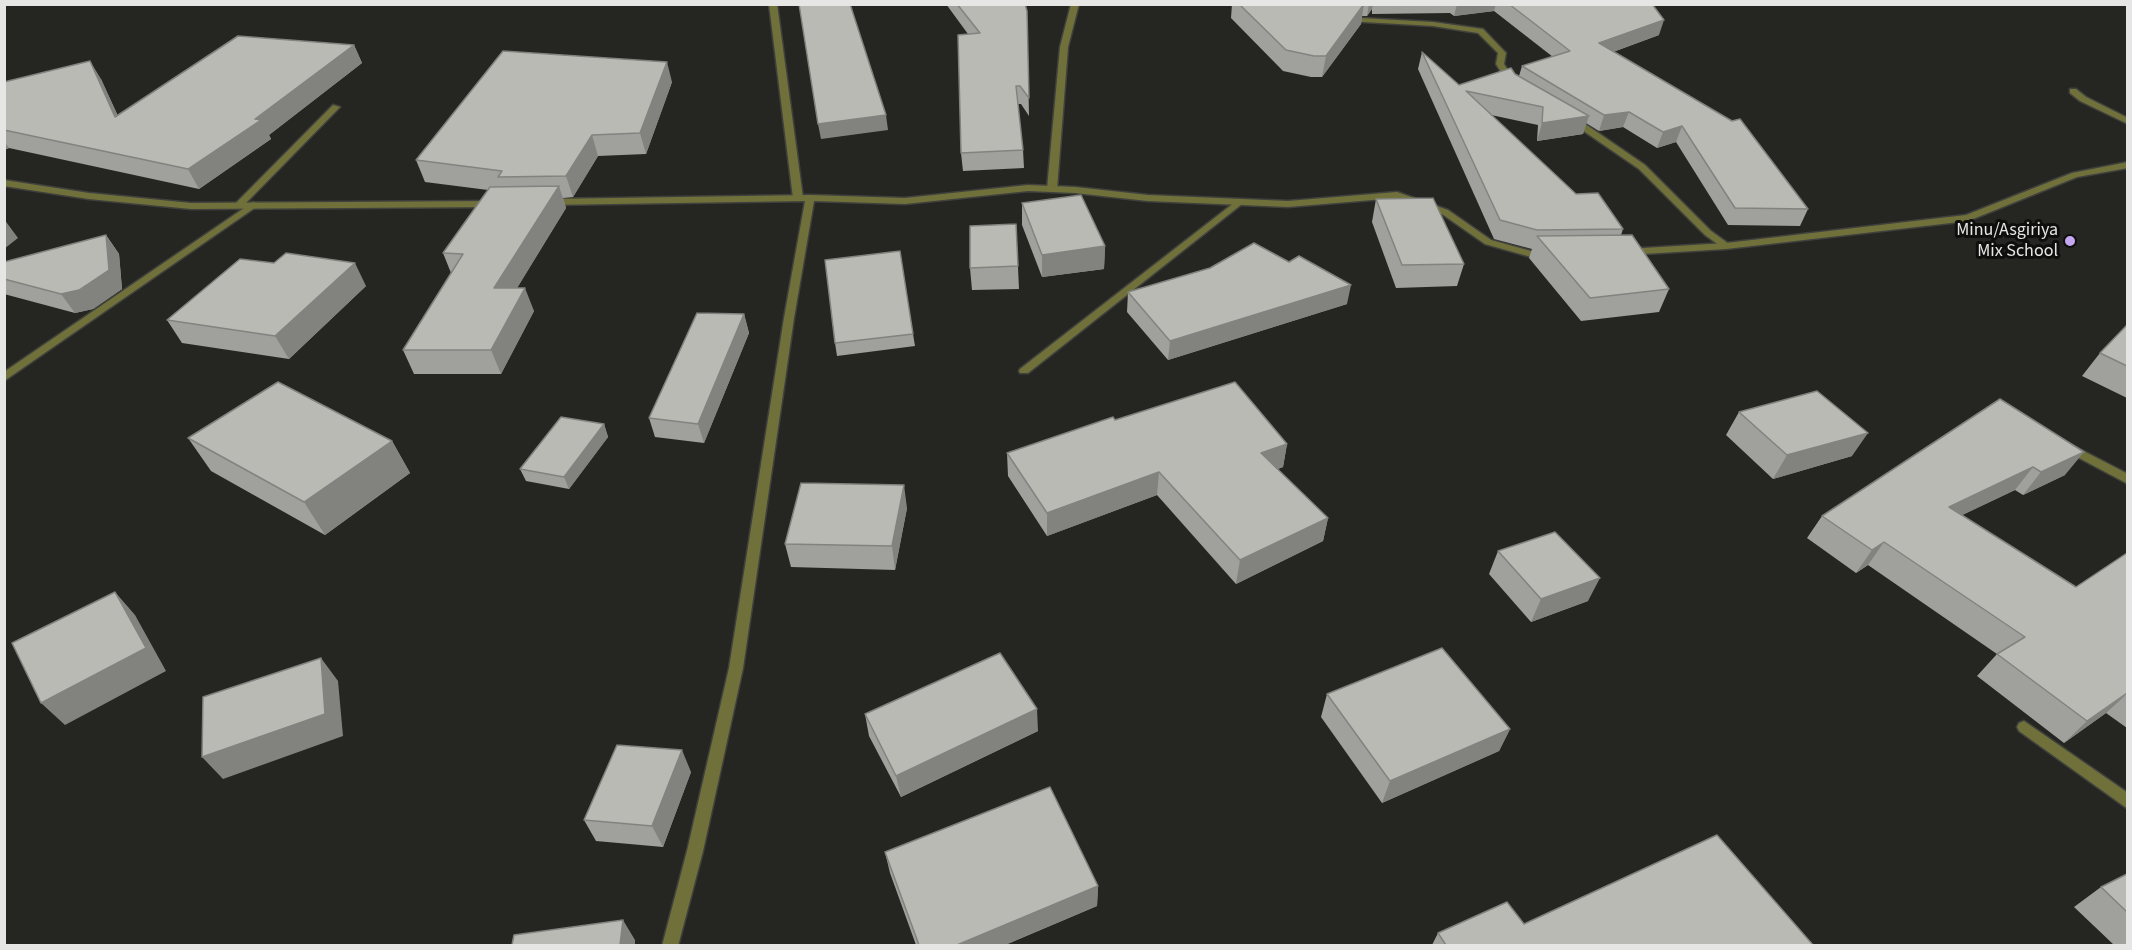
<!DOCTYPE html>
<html>
<head>
<meta charset="utf-8">
<style>
  body { margin:0 }
  #map { position:relative; width:2132px; height:950px; overflow:hidden; background:#252622; font-family:"Source Sans 3",sans-serif }
  canvas { display:block }
  .frame { position:absolute; inset:0; border:6px solid #e6e7e4; pointer-events:none }
</style>
</head>
<body>
<div id="map">
<canvas width="2132" height="950"></canvas>
<div class="frame"></div>
</div>
<script>
const c = document.querySelector('canvas').getContext('2d');
c.lineJoin = 'round';
const toPath = rows => new Path2D(rows.map(r => 'M' + r).join(''));
function strokePath(path, color, width, dash) { c.strokeStyle = color; c.lineWidth = width; c.lineCap = dash ? 'butt' : 'round'; c.setLineDash(dash || []); c.stroke(path); }
function fill(path, color) { c.fillStyle = color; c.fill(path, 'evenodd'); }
function drawText(font, color, halo, rows, align = 'center') {
  c.font = font + ' "Source Sans 3",sans-serif'; c.lineWidth = 6; c.setLineDash([]); c.textBaseline = 'middle'; c.strokeStyle = halo; c.fillStyle = color; for (const [text, x, y, turn = 0] of rows) {
    c.save(); c.translate(x, y); c.rotate((+turn || 0) * Math.PI / 180); c.textAlign = isNaN(turn) ? turn : align; if (halo) c.strokeText(text, 0, 0); c.fillText(text, 0, 0); c.restore();
  }
}
const service = toPath([
  [769,4,777,4,803,198,798,201,793,198,769,4],
  [1071,4,1079,4,1068,47,1057,189,1052,192,1047,189,1060,47,1071,4],
  [1343,17,1433,22,1483,29,1506,53,1504,64,1516,83,1509,85,1496,64,1498,53,1478,33,1433,26,1346,21,1343,21,1343,17],
  [2070,89,2076,89,2086,97,2128,118,2128,124,2080,101,2070,93,2070,89],
  [333,105,340,107,241,208,235,208,235,204,333,105],
  [1569,117,1575,117,1645,165,1711,231,1729,244,1729,248,1723,248,1705,235,1639,169,1569,121,1569,117],
  [1239,199,1244,202,1242,204,1028,373,1020,373,1019,371,1020,369,1239,199],
  [253,202,256,203,256,207,4,381,4,372,253,202],
  [2068,443,2128,474,2128,484,2064,450,2062,447,2064,444,2068,443],
  [2024,721,2128,793,2128,809,2019,731,2017,727,2019,723,2024,721]
]);
const minor = toPath([
  [2128,162,2128,168,2077,177,1968,221,1726,249,1627,255,1622,252,1627,249,1726,243,1966,215,2072,173,2128,162],
  [4,180,89,193,191,203,494,201,499,204,494,207,191,209,89,199,4,186,4,180],
  [1028,185,1075,187,1148,195,1288,201,1397,192,1448,210,1491,240,1531,251,1546,251,1551,254,1546,257,1531,257,1485,244,1442,214,1396,198,1288,207,1148,201,1075,193,1028,191,905,204,814,201,794,318,743,668,703,851,678,946,662,946,687,851,729,668,784,318,805,201,548,205,543,202,548,199,810,195,905,198,1028,185]
]);
strokePath(service, '#40413d', 3);
strokePath(minor, '#40413d', 3);
fill(service, '#70713a');
fill(minor, '#70713a');
fill(toPath([
  [946,4,1025,4,1027,11,1029,116,1021,104,1018,104,1023,150,1024,168,963,171,961,153,968,34],
  [1232,4,1652,4,1659,35,1613,52,1808,209,1800,226,1728,225,1676,142,1657,148,1623,127,1599,131,1586,123,1583,134,1537,141,1538,125,1491,115,1576,194,1623,229,1621,235,1669,289,1659,312,1581,321,1529,258,1532,249,1494,239,1418,69,1422,52,1459,85,1515,74,1519,76,1522,66,1553,57,1494,11,1454,16,1450,13,1372,14,1372,9,1367,16,1362,16,1361,24,1322,77,1311,77,1283,71,1231,18],
  [354,45,362,63,269,135,271,139,199,189,9,148,4,150,4,82,101,79,118,116],
  [672,82,646,154,598,156,573,197,563,198,566,208,517,288,534,311,501,374,414,374,403,350,451,273,443,253,488,190,425,182,416,160],
  [1376,199,1464,264,1457,286,1396,288,1372,222],
  [1022,203,1105,246,1104,269,1042,277,1022,225],
  [1016,224,1019,289,972,290,970,268],
  [106,235,119,254,122,289,93,309,75,313,4,294,4,262],
  [366,286,289,359,182,343,167,320],
  [1128,292,1347,304,1168,360,1127,312],
  [744,314,749,333,704,443,655,437,649,418],
  [2127,325,2127,398,2082,376,2100,353],
  [913,334,915,346,837,356,835,343],
  [2000,399,2065,475,2023,495,2015,490,1962,515,2076,587,2127,553,2127,728,2106,713,2064,743,1977,676,1997,654,1868,565,1856,573,1807,538,1822,516],
  [1739,412,1852,456,1773,479,1726,435],
  [1115,420,1287,444,1283,467,1278,469,1328,518,1323,541,1236,584,1157,495,1047,536,1008,476,1007,453],
  [604,424,608,437,569,489,526,481,520,469],
  [188,438,392,441,410,473,325,535,211,471],
  [907,508,895,570,791,567,785,544],
  [1498,551,1588,601,1531,622,1489,574],
  [1327,694,1510,729,1499,751,1382,803,1321,717],
  [865,714,1038,731,901,797,869,736],
  [691,772,663,847,596,841,584,820],
  [885,852,1098,886,1097,906,1005,945,916,945,890,873],
  [2127,874,2127,945,2114,945,2074,907,2101,887],
  [1524,924,1813,945,1432,945,1438,933]
]), '#a0a09c');
fill(toPath([
  [1364,4,1361,24,1322,77,1326,56],
  [1369,4,1373,4,1372,9,1367,16],
  [1457,4,1496,4,1494,11,1454,16],
  [1664,20,1659,35,1594,59,1599,43],
  [354,45,362,63,269,135,271,139,199,189,188,169],
  [90,61,101,79,127,137,115,117],
  [667,62,672,82,646,154,640,133],
  [1629,112,1623,127,1599,131,1604,115],
  [886,115,888,130,821,139,818,124],
  [1589,116,1583,134,1537,141,1542,123],
  [1682,126,1676,142,1657,148,1663,132],
  [592,135,598,156,573,197,566,176],
  [4,141,9,148,4,150],
  [559,186,566,208,503,311,494,288],
  [4,219,18,238,4,249],
  [106,235,119,254,122,289,93,309,75,313,61,294],
  [1105,246,1104,269,1042,277,1042,255],
  [355,263,366,286,289,359,275,336],
  [1351,285,1347,304,1168,360,1170,341],
  [525,288,534,311,501,374,491,350],
  [744,314,749,333,704,443,698,424],
  [604,424,608,437,569,489,564,477],
  [1868,433,1852,456,1773,479,1787,455],
  [392,441,410,473,325,535,304,502],
  [1287,444,1283,467,1257,476,1261,453],
  [2084,452,2065,475,2023,495,2041,472],
  [2033,467,2015,490,1931,530,1949,507],
  [1159,472,1157,495,1047,536,1047,513],
  [904,485,907,508,895,570,892,546],
  [1328,518,1323,541,1236,584,1240,560],
  [1884,542,1868,565,1856,573,1872,550],
  [1600,578,1588,601,1531,622,1541,599],
  [115,592,135,615,166,671,65,725,41,703],
  [321,658,338,681,343,736,223,779,202,757],
  [2127,694,2106,713,2064,743,2087,721],
  [1037,709,1038,731,901,797,896,776],
  [1510,729,1499,751,1382,803,1390,781],
  [682,750,691,772,663,847,652,826],
  [1098,886,1097,906,1005,945,957,945],
  [623,920,635,940,635,945,620,945]
]), '#82827f');
const building = toPath([
  [799,4,850,4,886,115,818,124,799,4],
  [957,4,1025,4,1027,11,1029,98,1020,86,1016,86,1023,150,961,153,958,35,980,33,957,4],
  [1239,4,1364,4,1326,56,1314,56,1286,50,1239,4],
  [1509,4,1652,4,1664,20,1599,43,1732,121,1740,119,1808,209,1735,208,1682,126,1663,132,1629,112,1604,115,1522,66,1570,51,1509,4],
  [238,36,354,45,255,119,261,120,188,169,4,130,4,82,90,61,115,117,238,36],
  [503,51,667,62,640,133,592,135,566,176,498,177,502,171,416,160,503,51],
  [1422,52,1459,85,1511,68,1515,74,1589,116,1542,123,1543,107,1466,91,1576,194,1598,193,1623,229,1537,230,1500,220,1422,52],
  [559,186,494,288,525,288,491,350,403,350,463,254,443,253,490,187,559,186],
  [1081,195,1105,246,1042,255,1022,203,1081,195],
  [1433,198,1464,264,1402,265,1376,199,1433,198],
  [1016,224,1018,266,970,268,970,226,1016,224],
  [106,235,109,270,79,290,61,294,4,279,4,262,106,235],
  [1632,235,1669,289,1590,298,1537,236,1632,235],
  [1254,243,1289,262,1299,256,1351,285,1170,341,1128,292,1210,268,1254,243],
  [900,251,913,334,835,343,825,260,900,251],
  [286,253,355,263,275,336,167,320,240,259,274,263,286,253],
  [697,313,744,314,698,424,649,418,697,313],
  [2127,325,2127,366,2100,353,2127,325],
  [278,382,392,441,304,502,188,438,278,382],
  [1235,382,1287,444,1261,453,1328,518,1240,560,1159,472,1047,513,1007,453,1113,417,1115,420,1235,382],
  [1817,391,1868,433,1787,455,1739,412,1817,391],
  [2000,399,2084,452,2041,472,2033,467,1949,507,2076,587,2127,553,2127,693,2087,721,1997,654,2025,637,1884,542,1872,550,1822,516,2000,399],
  [561,417,604,424,564,477,520,469,561,417],
  [801,483,904,485,892,546,785,544,801,483],
  [1555,532,1600,578,1541,599,1498,551,1555,532],
  [115,592,146,648,41,703,12,643,115,592],
  [1442,648,1510,729,1390,781,1327,694,1442,648],
  [1000,653,1037,709,896,776,865,714,1000,653],
  [321,658,325,714,202,757,203,697,321,658],
  [617,745,682,750,652,826,584,820,617,745],
  [1050,787,1098,886,957,945,919,945,885,852,1050,787],
  [1717,835,1813,945,1446,945,1438,933,1507,902,1524,924,1717,835],
  [2127,874,2127,912,2101,887,2127,874],
  [623,920,620,945,512,945,514,935,623,920]
]);
fill(building, '#babab5');
strokePath(building, '#82827f', 1.5);
for (const [x, y, r, color] of [
  [2070,241,6,"#c4a7f1"]
]) { const dot = new Path2D(); dot.arc(x, y, r, 0, 2 * Math.PI); c.fillStyle = color; c.fill(dot); strokePath(dot, '#0e0e0d', 2); }
drawText('18px', '#e6e7e4', '#0e0e0d', [
  ["Minu/Asgiriya",2058,231],
  ["Mix School",2058,252]
], 'right');
</script>
</body>
</html>
